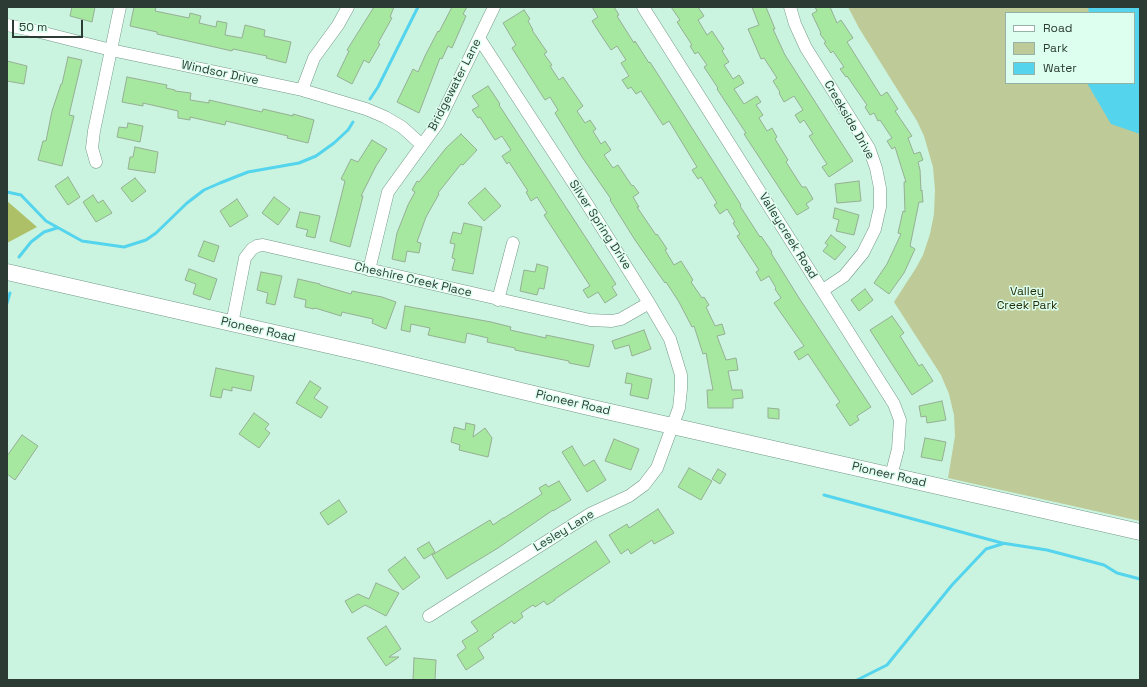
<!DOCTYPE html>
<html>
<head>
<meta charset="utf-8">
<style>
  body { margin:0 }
  #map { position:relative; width:1147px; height:687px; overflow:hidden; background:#caf3e0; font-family:"Space Grotesk",sans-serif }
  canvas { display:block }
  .frame { position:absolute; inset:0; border:8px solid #2c3c35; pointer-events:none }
  .legend { position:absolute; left:1005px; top:12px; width:130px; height:72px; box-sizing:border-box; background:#ddffef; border:1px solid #96b1a5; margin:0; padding:5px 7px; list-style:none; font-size:12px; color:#2c3c35 }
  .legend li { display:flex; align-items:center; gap:8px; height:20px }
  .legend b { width:20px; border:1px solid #96b1a5 }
  .scale { position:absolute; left:12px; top:20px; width:71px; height:18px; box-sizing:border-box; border:2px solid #2c3c35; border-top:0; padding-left:5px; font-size:12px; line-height:14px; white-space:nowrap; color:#2c3c35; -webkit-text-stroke:3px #ddffef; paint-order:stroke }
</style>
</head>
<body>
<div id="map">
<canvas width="1147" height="687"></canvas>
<div class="frame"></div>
<ul class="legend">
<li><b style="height:5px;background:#fff"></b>Road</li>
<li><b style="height:11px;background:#beca97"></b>Park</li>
<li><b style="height:11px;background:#54d4ed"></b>Water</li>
</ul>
<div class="scale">50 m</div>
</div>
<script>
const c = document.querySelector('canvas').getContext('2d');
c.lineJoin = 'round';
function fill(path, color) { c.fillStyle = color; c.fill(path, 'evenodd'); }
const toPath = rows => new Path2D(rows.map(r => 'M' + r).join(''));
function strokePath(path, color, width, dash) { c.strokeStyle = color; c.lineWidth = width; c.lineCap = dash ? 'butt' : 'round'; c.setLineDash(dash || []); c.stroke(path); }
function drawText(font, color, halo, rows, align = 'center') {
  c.font = font + ' "Space Grotesk",sans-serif'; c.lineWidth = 3; c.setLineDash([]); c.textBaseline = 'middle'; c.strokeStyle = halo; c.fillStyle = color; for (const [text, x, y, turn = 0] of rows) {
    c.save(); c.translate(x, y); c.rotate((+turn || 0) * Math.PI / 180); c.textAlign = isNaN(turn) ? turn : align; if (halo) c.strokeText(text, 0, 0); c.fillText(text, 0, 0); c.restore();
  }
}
fill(toPath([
  [848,7,1140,7,1140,521,948,478,955,436,954,415,949,394,941,375,894,302,916,268,923,255,930,234,934,214,935,190,933,167,924,136,917,121,859,28],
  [1006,13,1134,13,1134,83,1006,83]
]), '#beca97');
fill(toPath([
  [7,201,37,227,7,243]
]), '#adc068');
fill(toPath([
  [1088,7,1140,7,1140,134,1111,124,1087,83,1134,83,1134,13,1089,13]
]), '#54d4ed');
strokePath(toPath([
  [370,99,378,87,418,7],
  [7,192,21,195,46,221,82,241,124,247,146,240,156,233,187,203,204,190,220,183,248,172,299,163,316,156,334,143,348,130,353,122],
  [19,257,31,242,44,232,57,228],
  [7,303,10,293],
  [824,495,1002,543,1047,550,1104,565,1117,573,1140,579],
  [857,680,887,665,952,585,986,549,1002,544]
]), '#54d4ed', 3);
const building = toPath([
  [72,7,95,7,92,22,70,16,72,7],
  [134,7,156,7,155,11,189,18,190,13,201,16,199,23,216,27,217,21,227,23,225,35,242,38,245,25,265,30,264,36,291,42,286,63,266,58,267,56,233,49,232,51,157,34,157,32,130,26,134,7],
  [374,7,394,7,390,17,392,18,378,43,380,44,369,63,364,60,352,84,337,76,349,51,347,50,374,7],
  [452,7,467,7,463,14,466,16,452,48,448,46,442,59,440,58,419,113,397,102,413,69,418,72,425,56,438,31,439,32,452,7],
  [592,7,614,7,619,15,617,16,634,43,635,41,649,63,650,62,741,205,740,206,760,237,761,236,772,252,771,253,799,298,871,407,857,416,859,420,850,426,836,405,840,402,808,354,799,360,794,352,804,346,774,303,781,298,775,289,776,288,769,276,761,281,756,272,759,270,737,236,740,234,733,223,735,222,727,209,720,214,714,205,717,203,701,177,698,179,692,170,697,167,669,121,663,125,641,91,636,94,631,87,628,89,622,80,629,76,621,63,626,60,617,46,611,50,599,32,592,21,598,17,592,7],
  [671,7,698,7,704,16,698,20,707,35,712,31,724,49,722,51,729,62,724,65,733,79,739,75,744,83,734,89,744,104,757,96,761,102,756,105,763,115,759,118,767,131,772,128,777,137,775,139,788,160,786,162,802,187,806,187,813,199,806,204,809,208,797,215,744,134,746,133,717,89,718,88,704,67,707,65,698,52,695,54,690,46,692,45,677,22,680,20,671,7],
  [752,7,766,7,775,29,773,29,785,55,853,161,829,177,822,167,827,164,809,136,813,134,804,120,800,123,795,115,803,110,794,96,784,102,779,93,780,92,773,81,777,78,764,58,761,59,752,38,748,29,759,25,752,7],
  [815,7,830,7,837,23,841,20,853,38,847,42,881,96,887,92,898,109,895,111,912,136,908,138,914,154,920,152,923,160,918,162,920,170,921,191,922,190,923,202,919,202,910,246,915,249,904,273,889,294,874,283,887,264,901,234,898,233,903,211,905,212,904,182,906,182,895,147,892,149,887,141,892,138,880,120,878,121,874,113,870,115,865,107,867,105,847,76,846,77,840,69,844,67,833,51,831,53,824,43,826,42,820,34,821,33,812,14,817,11,815,7],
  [524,10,530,19,528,21,533,30,532,30,547,52,544,54,552,65,550,66,559,80,563,77,583,106,577,111,585,123,590,120,596,129,593,131,601,144,605,141,611,150,604,155,613,168,618,165,632,186,633,185,639,193,633,197,639,207,637,207,656,235,657,234,667,249,665,250,674,265,681,261,693,280,691,282,702,298,704,297,709,305,706,307,715,326,722,324,725,334,717,336,726,360,736,358,738,370,728,371,732,390,742,390,743,398,733,399,733,408,708,408,707,390,713,390,706,353,703,354,694,326,692,327,679,302,666,282,665,283,635,240,610,200,611,199,582,157,555,113,558,110,550,97,545,100,512,48,516,45,503,23,524,10],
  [68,57,82,60,69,115,74,116,62,166,38,160,43,141,46,141,52,111,61,84,62,84,68,57],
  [7,61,27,66,24,84,7,81,7,61],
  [127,77,167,85,166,88,175,90,175,91,191,93,190,100,209,103,209,100,262,112,263,109,293,116,293,114,314,120,308,143,287,138,288,136,226,121,225,125,190,117,190,120,178,118,178,111,143,103,143,106,122,102,127,77],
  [488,86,500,104,499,105,616,284,612,287,617,295,605,303,598,292,588,298,583,290,590,286,544,215,547,213,537,197,531,201,526,192,528,191,509,162,507,164,502,156,511,150,502,136,495,140,480,117,478,118,472,110,479,106,472,96,488,86],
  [128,123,143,126,140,142,117,137,119,127,127,128,128,123],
  [461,134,477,150,463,165,461,164,438,193,439,194,426,217,417,242,421,243,419,253,407,251,405,262,392,259,397,233,408,205,415,192,412,190,417,181,419,182,446,148,461,134],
  [372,140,387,149,376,166,361,196,363,196,350,247,330,241,345,181,341,179,351,159,358,162,372,140],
  [135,147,158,152,155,173,128,169,130,157,133,157,135,147],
  [68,177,80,197,68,205,55,186,68,177],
  [135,178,146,191,132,202,121,188,135,178],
  [859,181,861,201,837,203,835,184,859,181],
  [485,188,501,206,484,221,468,203,485,188],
  [93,195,98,203,103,200,112,213,96,222,83,202,93,195],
  [274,197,290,209,278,225,262,213,274,197],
  [237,199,248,216,230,227,220,211,237,199],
  [835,208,859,215,854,235,836,231,839,220,833,218,835,208],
  [300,212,320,216,315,238,306,236,308,230,296,227,300,212],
  [464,223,482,227,473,274,452,270,455,259,452,258,455,244,450,243,453,232,461,234,464,223],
  [831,235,846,247,835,260,823,251,828,245,825,243,831,235],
  [204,241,219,246,214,262,198,256,204,241],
  [537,264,548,267,544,289,539,288,537,295,520,291,524,270,535,272,537,264],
  [189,269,217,279,210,300,193,294,196,284,185,280,189,269],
  [261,272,282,276,275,305,266,303,268,293,257,290,261,272],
  [298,279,320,284,320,285,351,294,352,291,382,297,396,302,386,329,372,323,373,319,342,312,341,316,315,308,314,309,305,307,306,300,294,297,298,279],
  [865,289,873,300,859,311,851,300,865,289],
  [405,306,491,322,511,327,510,330,546,338,546,335,594,345,589,367,569,363,569,361,515,350,515,348,487,342,488,338,467,333,465,343,428,335,430,328,411,324,410,332,401,330,405,306],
  [892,316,904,333,900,336,919,366,922,364,933,381,912,395,870,330,892,316],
  [644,330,651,349,632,356,629,345,615,349,612,341,644,330],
  [216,368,254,376,251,391,232,387,232,391,223,389,221,398,210,396,216,368],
  [627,373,652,379,648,399,630,395,632,384,625,383,627,373],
  [310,381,321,388,314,398,328,407,321,418,296,403,310,381],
  [942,401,946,420,927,423,926,416,921,417,919,406,942,401],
  [768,408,779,409,779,419,768,418,768,408],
  [254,413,269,424,265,429,270,433,259,448,239,434,254,413],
  [466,423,475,425,473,437,485,428,492,438,488,457,459,450,460,445,451,442,454,427,465,430,466,423],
  [22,435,38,446,15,480,7,474,7,456,22,435],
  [925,438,946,442,942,461,921,457,925,438],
  [614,439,639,449,631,470,605,461,614,439],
  [572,446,584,466,594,460,606,480,587,492,562,452,572,446],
  [689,468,712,481,701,500,678,487,689,468],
  [718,469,726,474,720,484,712,479,718,469],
  [559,481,571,500,553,511,553,510,498,548,447,579,432,555,490,520,493,525,503,518,504,518,542,494,539,488,546,484,548,487,559,481],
  [339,500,347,512,328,525,320,513,339,500],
  [658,509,674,533,654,544,652,540,631,554,628,549,621,554,609,535,627,524,629,528,658,509],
  [596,541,610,562,555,599,555,600,547,605,544,601,535,607,533,605,521,613,523,617,514,624,512,621,492,635,494,637,478,648,484,658,466,670,457,655,466,648,462,641,478,631,471,622,596,541],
  [429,542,435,552,424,559,417,549,429,542],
  [405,557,420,577,403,590,388,570,405,557],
  [376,583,399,593,386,616,365,605,352,613,345,601,358,594,369,599,376,583],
  [386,626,401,649,389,657,399,657,386,666,367,638,386,626],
  [414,658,436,660,435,680,413,680,414,658]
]);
fill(building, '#a7e8a1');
strokePath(building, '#95af93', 1);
const minor = toPath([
  [643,7,894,404,900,420,898,449,891,476],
  [790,7,795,24,806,48,869,148,876,168,880,188,880,207,875,229,863,253,844,276,823,290],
  [7,25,36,31,111,50,302,90,366,109,385,117,402,127,422,145],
  [302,90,314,58,338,25,348,7],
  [96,162,92,148,94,131,120,7],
  [369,270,388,192,438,123,494,7],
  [498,300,513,243],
  [232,324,245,258,252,249,257,246,263,245,590,320,612,321,621,319,649,303],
  [429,616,590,514,629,496,644,485,657,468,679,408,681,389,681,375,670,339,649,303,587,204,479,38]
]);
const major = toPath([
  [7,272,367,354,584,406,1140,532]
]);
strokePath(minor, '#749a89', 13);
strokePath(major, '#749a89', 17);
strokePath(minor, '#fff', 12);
strokePath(major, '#fff', 16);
drawText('12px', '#2c3c35', '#ddffef', [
  ["Windsor Drive",220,73,12],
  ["Bridgewater Lane",455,85,-63],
  ["Creekside Drive",849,120,60],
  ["Silver Spring Drive",600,225,57],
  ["Valleycreek Road",788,236,58],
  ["Cheshire Creek Place",413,280,13],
  ["Pioneer Road",258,330,13],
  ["Pioneer Road",573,403,13],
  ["Pioneer Road",889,475,13],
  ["Lesley Lane",564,531,-31]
]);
drawText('12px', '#262d07', '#ddffef', [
  ["Valley",1027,292],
  ["Creek Park",1027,306]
]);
</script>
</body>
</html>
